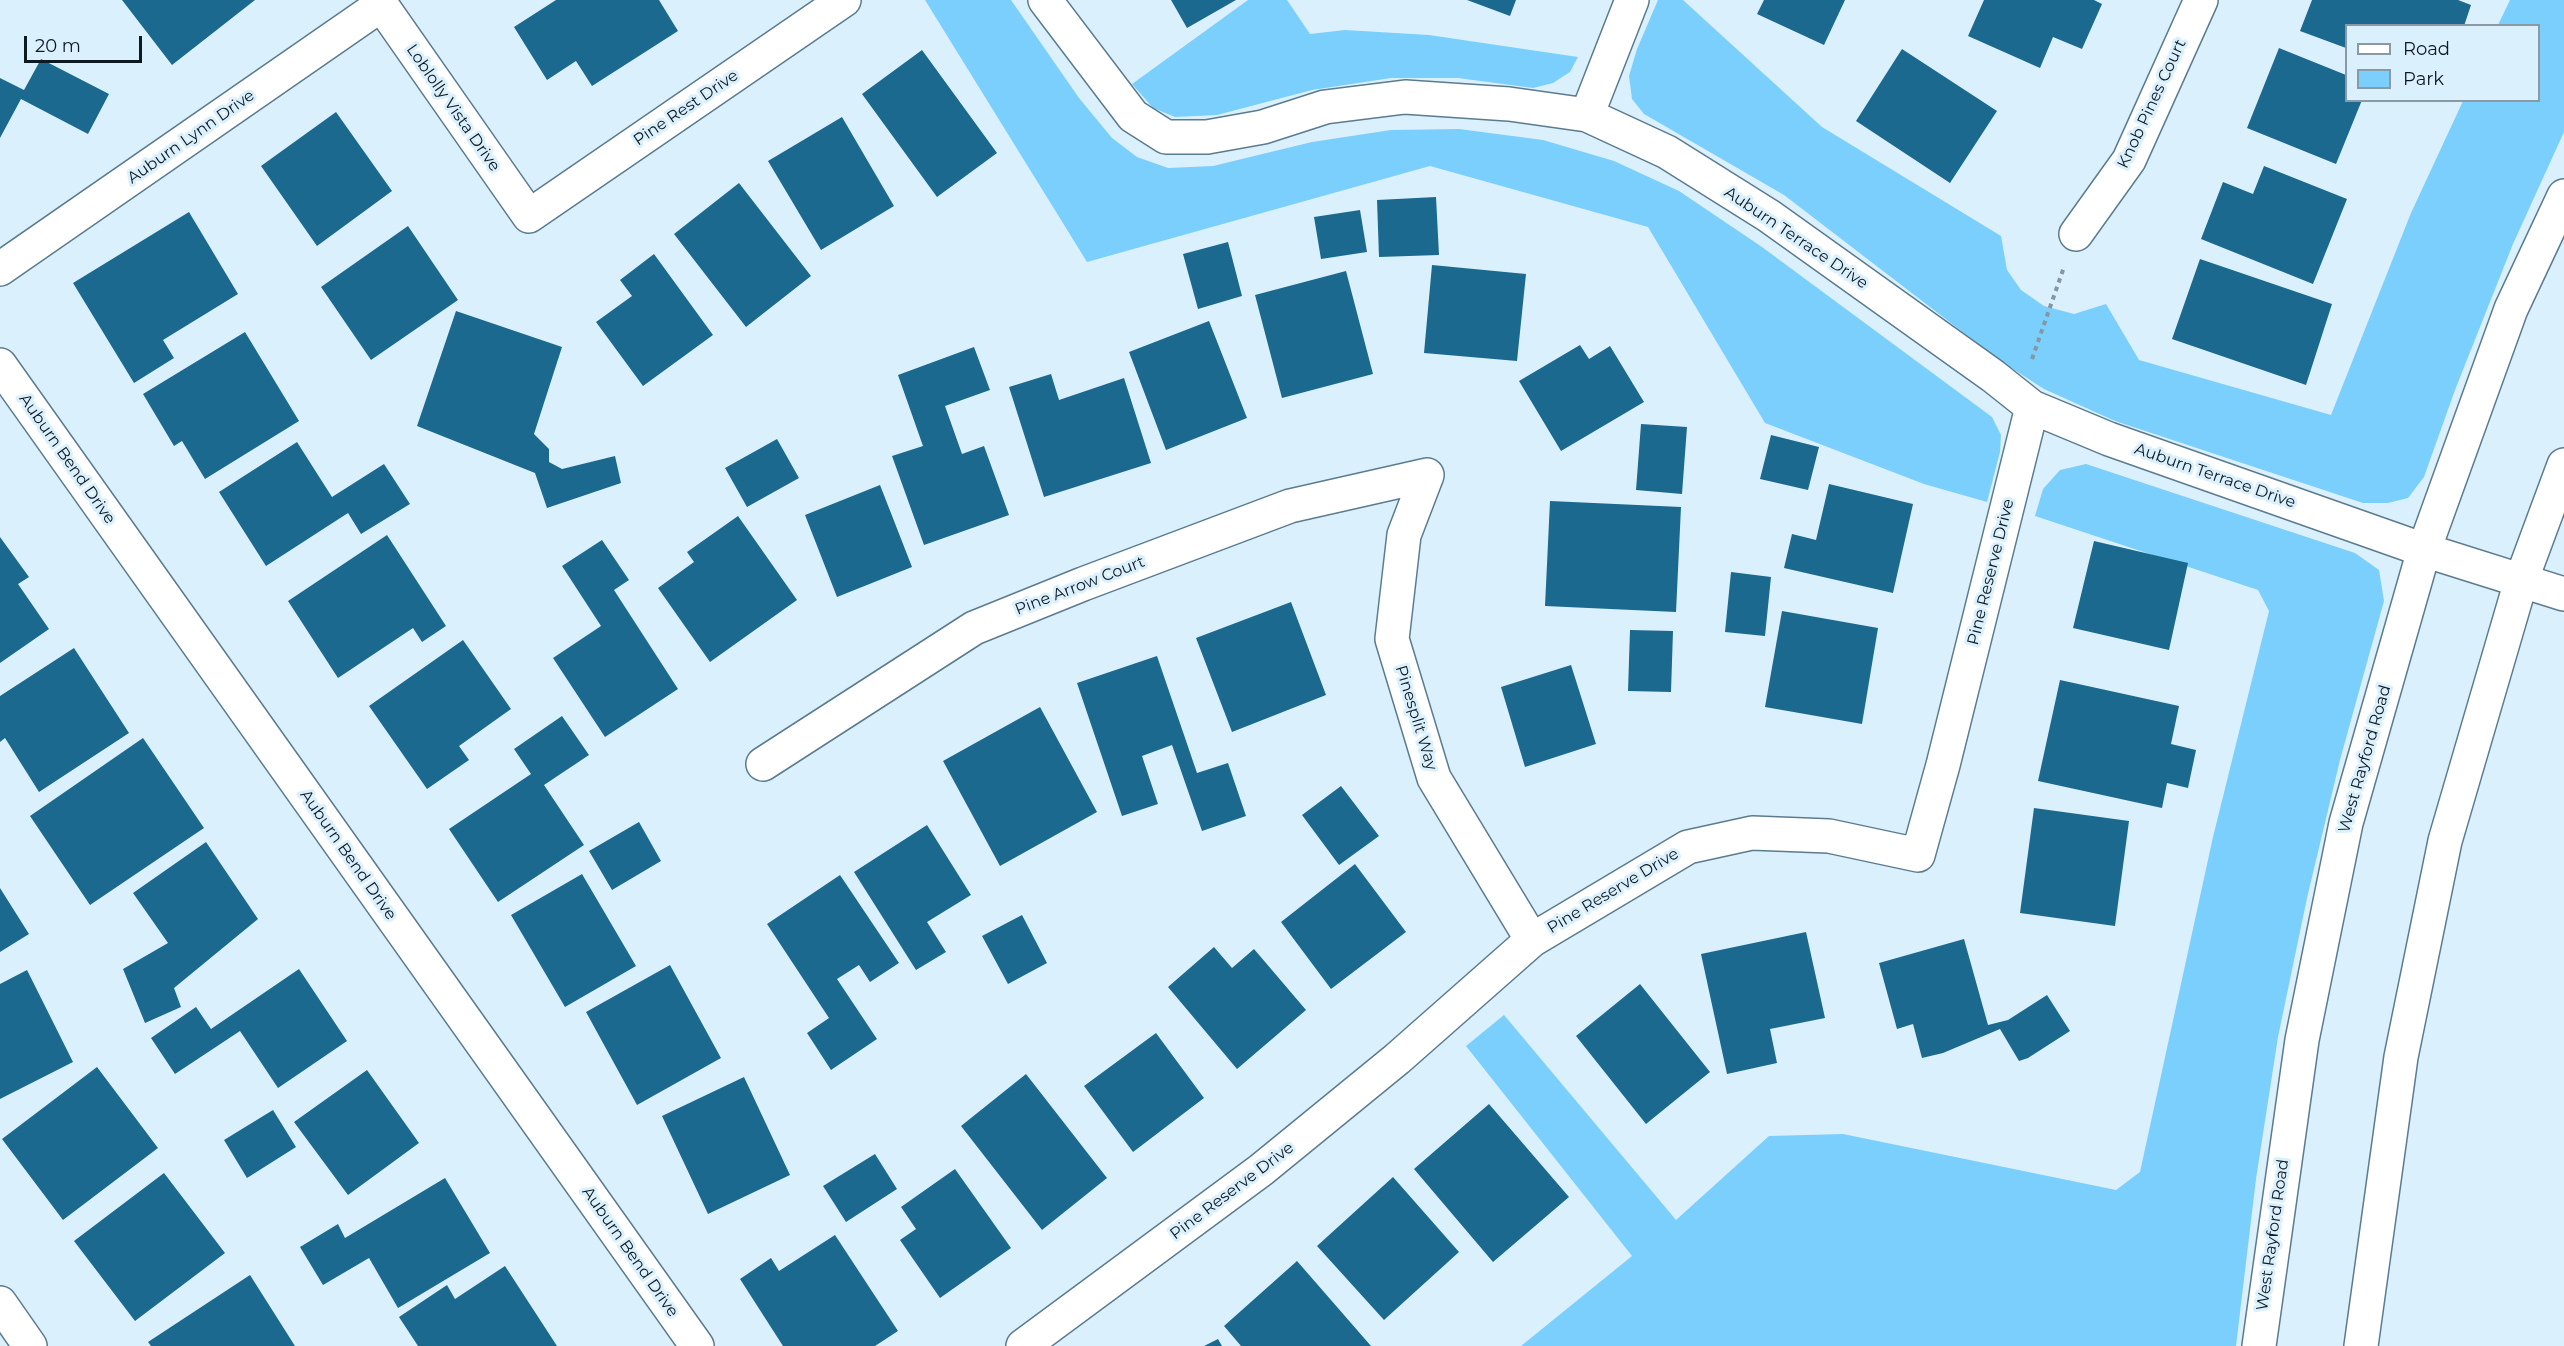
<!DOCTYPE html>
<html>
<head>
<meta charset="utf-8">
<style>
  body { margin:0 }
  #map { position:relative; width:2564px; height:1346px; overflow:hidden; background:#dbf0fd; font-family:Montserrat,sans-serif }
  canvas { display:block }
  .legend { position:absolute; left:2345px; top:24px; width:195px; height:78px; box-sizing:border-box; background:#dbf0fd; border:2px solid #899aa5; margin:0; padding:8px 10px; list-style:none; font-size:18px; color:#0d1a21 }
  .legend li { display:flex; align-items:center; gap:12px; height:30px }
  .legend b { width:30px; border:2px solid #899aa5 }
  .scale { position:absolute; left:24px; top:36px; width:118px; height:27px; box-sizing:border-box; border:3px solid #0d1a21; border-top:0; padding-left:8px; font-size:18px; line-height:21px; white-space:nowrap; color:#0d1a21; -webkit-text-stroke:4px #dbf0fd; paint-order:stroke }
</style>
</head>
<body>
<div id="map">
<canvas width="2564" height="1346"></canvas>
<ul class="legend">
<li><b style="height:8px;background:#fff"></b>Road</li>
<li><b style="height:16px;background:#7bcffd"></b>Park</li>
</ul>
<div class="scale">20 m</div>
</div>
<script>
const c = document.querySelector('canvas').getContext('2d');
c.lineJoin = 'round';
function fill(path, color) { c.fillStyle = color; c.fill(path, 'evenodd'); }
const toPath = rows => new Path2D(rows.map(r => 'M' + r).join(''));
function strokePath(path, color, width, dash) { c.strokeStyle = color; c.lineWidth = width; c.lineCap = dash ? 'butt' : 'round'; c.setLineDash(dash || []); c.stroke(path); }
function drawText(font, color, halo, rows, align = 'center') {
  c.font = font + ' Montserrat,sans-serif'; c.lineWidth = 6; c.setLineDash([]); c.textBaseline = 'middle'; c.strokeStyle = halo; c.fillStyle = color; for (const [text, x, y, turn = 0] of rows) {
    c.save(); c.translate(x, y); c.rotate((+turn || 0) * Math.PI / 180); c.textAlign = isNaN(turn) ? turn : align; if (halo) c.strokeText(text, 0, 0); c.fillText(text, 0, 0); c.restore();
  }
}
fill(toPath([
  [925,0,1011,0,1079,98,1112,138,1137,157,1168,168,1213,166,1312,142,1391,130,1459,129,1543,140,1614,161,1679,191,1762,247,1992,417,2001,435,2000,452,1987,502,1924,484,1765,423,1648,227,1430,166,1087,262],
  [1248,0,1287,0,1310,34,1345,30,1429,35,1578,57,1570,72,1553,83,1533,88,1458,78,1391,78,1312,90,1217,115,1175,117,1153,108,1132,84],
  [1658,0,1683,0,1822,127,2001,236,2007,270,2021,290,2044,306,2074,314,2106,304,2139,360,2331,415,2411,213,2463,101,2538,100,2538,26,2498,25,2510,0,2564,0,2564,132,2513,244,2455,390,2424,477,2408,498,2388,503,2363,503,2115,421,2044,389,1999,360,1784,195,1644,114,1632,99,1629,76,1637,49],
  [2086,464,2355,553,2379,570,2384,601,2340,760,2307,898,2278,1037,2256,1179,2236,1346,1521,1346,1632,1256,1466,1046,1504,1015,1676,1220,1769,1136,1843,1134,2116,1190,2140,1172,2213,837,2269,611,2258,590,2035,516,2043,489,2060,470]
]), '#7bcffd');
fill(toPath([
  [122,0,255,0,172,65],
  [556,0,659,0,678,31,592,86,576,61,547,80,514,27],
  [1171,0,1236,0,1187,28],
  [1467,0,1516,0,1510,16],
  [1764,0,1845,0,1824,45,1757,14],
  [1984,0,2094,0,2102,4,2082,49,2053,37,2040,68,1968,36],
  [2312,0,2458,0,2471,5,2464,26,2346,26,2346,48,2300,31],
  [2279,48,2346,75,2346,100,2362,100,2336,164,2247,128],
  [1902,49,1997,111,1950,183,1856,121],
  [922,50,997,153,937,197,862,94],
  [41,59,109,94,88,134,21,99,0,138,0,78,24,90],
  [336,112,392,191,317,246,261,166],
  [842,117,894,206,821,250,768,161],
  [2264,166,2347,199,2313,284,2201,239,2223,182,2253,194],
  [739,183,811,276,746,327,674,234],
  [1436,197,1439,255,1379,257,1377,200],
  [1360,210,1367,252,1321,259,1314,217],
  [189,212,238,294,163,340,174,358,134,383,73,283],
  [408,226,458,300,371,360,321,287],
  [1228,242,1242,296,1198,309,1183,254],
  [654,254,713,335,643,386,596,322,632,296,620,280],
  [2200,259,2332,304,2306,385,2172,339],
  [1432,265,1526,274,1517,361,1424,353],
  [1346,271,1373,374,1282,398,1255,295],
  [456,311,562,347,534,434,549,449,549,462,562,469,615,456,621,483,547,508,535,473,417,426],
  [1209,321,1247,418,1166,450,1129,352],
  [245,332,299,421,205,479,182,441,174,446,143,394],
  [1580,345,1589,359,1610,346,1644,402,1561,451,1519,381],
  [974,347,990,390,945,406,962,454,984,446,1009,515,924,545,892,456,923,446,898,375],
  [1051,374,1059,400,1124,378,1151,463,1044,497,1009,387],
  [1641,424,1687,427,1682,494,1636,490],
  [1771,435,1819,447,1808,490,1760,479],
  [777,439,799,478,747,507,725,468],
  [297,442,332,497,384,464,410,504,361,534,348,513,266,566,219,492],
  [1829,484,1913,504,1893,593,1784,568,1792,534,1816,540],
  [880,485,912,567,837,597,805,515],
  [1550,501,1681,507,1676,612,1545,606],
  [738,516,797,600,710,662,658,588,694,562,687,552],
  [387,535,446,626,422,642,413,628,338,678,288,601],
  [0,537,29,577,18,584,49,629,0,663],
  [602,540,629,580,614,590,678,689,605,737,553,658,601,626,562,566],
  [2094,541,2188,563,2169,650,2073,628],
  [1731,572,1771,577,1765,636,1725,632],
  [1291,602,1326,695,1232,732,1196,638],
  [1782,611,1878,628,1862,724,1765,707],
  [1630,630,1673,631,1671,692,1628,691],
  [463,640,511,709,459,746,469,760,427,789,369,706],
  [74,648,129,733,39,792,5,738,0,742,0,696],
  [1157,656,1197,773,1228,763,1246,816,1202,831,1172,745,1142,756,1158,804,1122,816,1077,683],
  [1571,665,1596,744,1525,767,1501,687],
  [2060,680,2179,706,2171,744,2196,750,2188,788,2167,783,2162,808,2038,781],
  [1040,707,1097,812,1000,866,943,761],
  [562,716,589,755,544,785,584,845,498,902,449,829,531,774,514,749],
  [143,738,204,828,90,905,30,816],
  [1341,786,1379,836,1339,865,1302,815],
  [2034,808,2129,821,2115,926,2020,913],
  [639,822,661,861,612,890,589,851],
  [927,825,971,895,927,922,946,952,916,970,854,872],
  [206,842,258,919,174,988,181,1007,145,1023,123,969,168,943,133,893],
  [1355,864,1406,932,1331,989,1281,922],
  [582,874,636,966,565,1007,511,915],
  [840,875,899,963,870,982,859,965,837,979,877,1039,831,1070,807,1033,829,1018,767,924],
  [0,888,29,934,0,952],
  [1022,915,1047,963,1008,984,982,936],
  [1806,932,1825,1018,1770,1029,1777,1063,1727,1074,1701,954],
  [1964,939,1988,1025,2008,1020,2047,995,2070,1031,2028,1058,2019,1061,2000,1029,1943,1053,1922,1058,1913,1024,1897,1029,1879,963],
  [1214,947,1232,968,1254,949,1306,1010,1237,1069,1168,987],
  [670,965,721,1058,637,1105,586,1012],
  [299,969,347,1041,278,1088,240,1031,175,1074,151,1038,196,1007,211,1029],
  [27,970,73,1062,0,1099,0,984],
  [1640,984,1710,1072,1646,1124,1576,1036],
  [1156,1033,1204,1098,1133,1152,1084,1086],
  [97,1067,158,1148,63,1220,2,1139],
  [367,1070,419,1143,348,1195,294,1122],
  [1026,1074,1107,1178,1042,1230,961,1126],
  [744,1077,790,1175,708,1214,662,1116],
  [1489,1104,1569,1197,1493,1262,1414,1169],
  [273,1110,296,1147,247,1178,224,1140],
  [875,1154,897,1189,846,1222,823,1186],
  [955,1169,1011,1248,940,1298,900,1240,916,1229,901,1207],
  [164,1173,225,1253,135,1321,74,1241],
  [1393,1177,1459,1252,1384,1320,1317,1246],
  [445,1178,490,1253,398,1308,369,1258,323,1285,300,1247,338,1224,345,1238],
  [835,1235,898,1331,875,1346,783,1346,740,1279,771,1258,779,1271],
  [1297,1261,1371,1346,1241,1346,1224,1326],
  [505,1266,557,1346,418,1346,399,1317,447,1285,455,1299],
  [250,1275,295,1346,151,1346,148,1342],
  [1218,1339,1222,1346,1204,1346]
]), '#1b698e');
const street = toPath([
  [378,0,529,216,844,0],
  [1045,0,1133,116,1166,137,1207,137,1263,127,1325,107,1405,97,1509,104,1587,115,1667,152,1769,216,1993,376,2032,407,2109,439,2424,550,2564,594],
  [1587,115,1632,0],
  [2076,234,2129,160,2201,0],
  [0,269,381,5],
  [0,365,697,1346],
  [1427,475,1404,535,1392,639,1434,778,1532,940],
  [763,764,974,628,1083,584,1290,506,1427,475],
  [0,1303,30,1346],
  [1023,1346,1261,1170,1397,1059,1532,940,1688,847,1752,833,1829,836,1918,855,1943,765,2032,407]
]);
const secondary = toPath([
  [2259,1346,2302,1040,2346,823,2424,550,2511,309,2564,196],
  [2361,1346,2401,1057,2445,841,2521,581,2564,465]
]);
strokePath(street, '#5b7b8e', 36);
strokePath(secondary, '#5b7b8e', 36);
strokePath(toPath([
  [2032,359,2064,267]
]), '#8597a2', 4, [4.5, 4.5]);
strokePath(street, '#fff', 33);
strokePath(secondary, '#fff', 33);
drawText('16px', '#0d1a21', '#dbf0fd', [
  ["Knob Pines Court",2152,104,-65],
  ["Loblolly Vista Drive",453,108,55],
  ["Pine Rest Drive",686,108,-34],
  ["Auburn Lynn Drive",191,137,-35],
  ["Auburn Terrace Drive",1796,238,34],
  ["Auburn Bend Drive",67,459,55],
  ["Auburn Terrace Drive",2215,476,19],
  ["Pine Reserve Drive",1991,572,-76],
  ["Pine Arrow Court",1080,586,-21],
  ["Pinesplit Way",1416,718,73],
  ["West Rayford Road",2365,759,-74],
  ["Auburn Bend Drive",348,855,55],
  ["Pine Reserve Drive",1613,891,-31],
  ["Pine Reserve Drive",1232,1191,-37],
  ["West Rayford Road",2273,1235,-82],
  ["Auburn Bend Drive",630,1252,55]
]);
</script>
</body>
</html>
